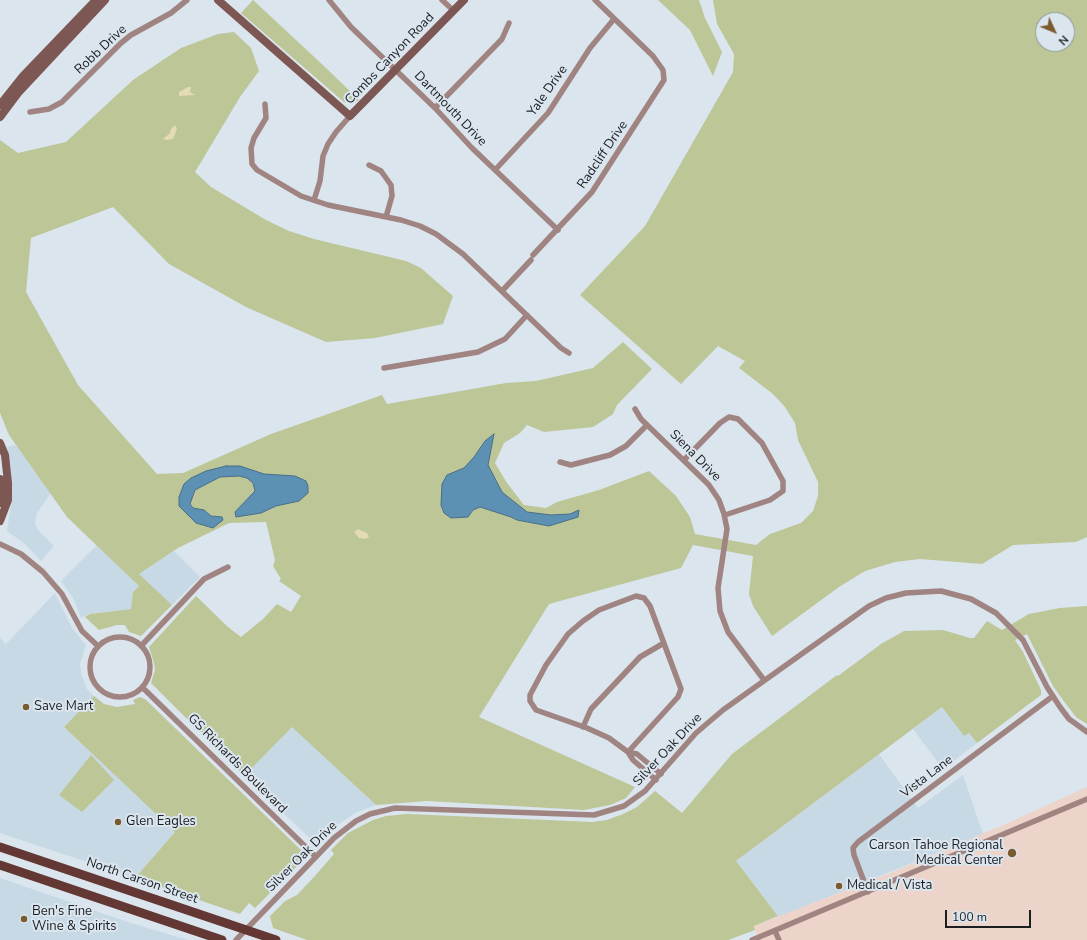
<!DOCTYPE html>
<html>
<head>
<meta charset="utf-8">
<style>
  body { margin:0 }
  #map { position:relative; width:1087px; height:940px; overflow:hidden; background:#dbe5ee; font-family:"Nunito Sans",sans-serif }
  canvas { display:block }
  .north { position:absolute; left:1035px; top:12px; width:40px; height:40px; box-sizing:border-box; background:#dbe5ee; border:1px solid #8e959c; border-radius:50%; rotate:134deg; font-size:11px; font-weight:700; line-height:16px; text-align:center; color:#1a1e21 }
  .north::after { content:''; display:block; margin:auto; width:14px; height:18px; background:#7a5b30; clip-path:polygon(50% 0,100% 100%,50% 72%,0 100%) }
  .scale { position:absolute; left:945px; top:910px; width:86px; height:18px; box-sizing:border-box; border:2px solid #1a1e21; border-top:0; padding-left:5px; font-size:12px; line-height:14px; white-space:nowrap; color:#1a1e21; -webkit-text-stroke:3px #dbe5ee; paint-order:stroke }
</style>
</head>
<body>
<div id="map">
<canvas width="1087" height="940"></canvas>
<div class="north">N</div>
<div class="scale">100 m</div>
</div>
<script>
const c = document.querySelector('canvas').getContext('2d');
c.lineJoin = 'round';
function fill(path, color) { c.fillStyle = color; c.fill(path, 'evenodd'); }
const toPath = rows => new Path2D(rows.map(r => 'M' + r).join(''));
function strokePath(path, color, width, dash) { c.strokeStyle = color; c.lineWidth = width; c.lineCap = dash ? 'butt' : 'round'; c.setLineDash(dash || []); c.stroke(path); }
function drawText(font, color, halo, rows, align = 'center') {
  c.font = font + ' "Nunito Sans",sans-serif'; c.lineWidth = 4; c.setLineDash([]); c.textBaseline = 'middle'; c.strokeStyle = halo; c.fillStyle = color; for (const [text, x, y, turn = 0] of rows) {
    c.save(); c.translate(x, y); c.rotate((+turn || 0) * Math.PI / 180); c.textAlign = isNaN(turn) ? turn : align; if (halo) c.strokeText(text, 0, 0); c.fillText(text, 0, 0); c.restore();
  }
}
fill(toPath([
  [16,445,51,493,37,513,35,523,38,530,54,546,41,561,25,544,7,531,12,498,11,470,7,447],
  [97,545,139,586,133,592,131,609,90,614,81,618,73,598,61,581],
  [174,551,200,577,172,605,138,574],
  [55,593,72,628,86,645,80,664,81,673,87,689,94,696,64,727,175,832,135,878,0,833,0,638,6,644],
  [942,707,964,736,969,733,977,743,943,769,913,729],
  [292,726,376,805,355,813,336,826,316,844,244,776],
  [879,754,918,808,963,775,983,834,779,917,736,861],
  [0,878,128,922,188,940,0,940]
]), '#c8d9e6');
fill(toPath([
  [1087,787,1087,940,758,940,754,926,890,873,1010,822]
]), '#ecd4cb');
fill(toPath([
  [253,0,325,67,359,100,352,104,344,102,241,13],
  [658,0,699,0,705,18,722,52,713,76,690,30],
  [713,0,1087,0,1087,537,1076,542,1013,545,982,564,920,559,895,562,865,571,839,587,772,636,753,606,749,594,753,556,693,545,681,568,549,604,479,717,635,787,626,798,610,805,584,810,427,801,376,805,292,727,244,776,214,745,210,738,198,730,151,683,155,670,154,663,149,647,196,596,228,627,241,637,263,619,277,604,291,612,301,596,279,581,281,579,273,566,275,560,266,522,229,523,178,548,139,574,172,605,141,636,129,632,125,625,117,625,99,630,85,617,90,614,131,609,133,592,139,586,67,517,9,435,0,413,0,140,18,153,66,142,133,80,181,48,218,34,234,32,251,48,259,71,240,97,195,172,211,187,266,220,289,231,314,239,406,261,421,268,453,296,443,324,375,338,326,342,246,307,169,264,113,207,31,238,26,292,78,385,157,474,183,473,271,434,382,395,387,404,506,383,536,381,593,368,623,342,652,369,617,405,613,414,593,427,544,432,527,425,520,433,504,443,495,463,507,483,524,505,546,508,557,502,599,490,649,471,676,496,690,517,695,534,756,545,770,534,801,523,813,511,818,496,818,482,798,440,795,423,785,407,773,394,739,368,745,361,718,346,681,384,580,295,645,226,733,72,734,54,717,24],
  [1043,20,1067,20,1067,44,1043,44],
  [1087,606,1087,724,1076,717,1063,700,1053,686,1027,634,1015,640,1023,652,1041,690,1041,695,977,743,969,733,964,736,942,707,736,861,778,916,754,926,755,930,728,940,307,940,273,928,270,916,285,901,297,895,314,877,334,854,331,850,348,833,373,820,386,816,407,814,593,822,607,820,623,814,637,807,655,791,682,813,732,754,837,675,838,676,881,644,904,631,943,630,970,638,974,638,987,621,1002,630,1029,614,1060,608],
  [94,696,104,704,117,707,135,704,133,700,140,697,145,699,302,851,304,856,302,861,255,908,249,903,240,914,135,878,175,832,64,727],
  [91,755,114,780,82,812,59,795]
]), '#bcc697');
fill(toPath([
  [188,87,191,87,190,92,195,95,179,96,179,92],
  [175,125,177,129,173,139,167,140,163,139,170,133,171,129],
  [358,529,367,533,369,537,365,539,359,538,354,532]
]), '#e4dab5');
const water = toPath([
  [494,434,488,465,502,492,527,512,551,515,570,514,579,510,578,517,549,526,517,520,511,517,480,507,473,510,468,517,451,518,444,513,441,505,442,484,447,475,464,468,474,457,485,441,494,434],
  [226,466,240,466,264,474,295,476,306,481,308,486,308,493,299,501,276,506,261,513,236,517,235,512,255,491,253,483,247,478,239,476,220,477,195,490,190,504,193,508,204,510,211,516,222,517,223,520,213,528,196,523,179,506,179,497,184,484,191,478,206,471,226,466]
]);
fill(water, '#5d91b4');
strokePath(water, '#496e88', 1);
strokePath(toPath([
  [329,0,351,27,435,108,472,148,558,230],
  [442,0,454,11],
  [265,104,266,118,254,138,251,148,252,164,257,170,301,196,328,205,401,220,420,226,436,234,463,254,561,348,569,353],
  [435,108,502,39,509,23],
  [30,112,49,109,62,102,121,43,131,35,171,13,187,0],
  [369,165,381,171,391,185,392,196,386,217],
  [495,170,548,113,590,48,614,19],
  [314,200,320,181,323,156,328,144,336,132,350,116],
  [533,255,592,192,664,80,663,70,653,56,595,0],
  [502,291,531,260],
  [384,368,478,352,505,339,527,315],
  [635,409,641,419,709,485,719,500,724,514,727,529,718,588,720,611,728,632,764,680],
  [684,460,720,423,729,417,738,419,762,443,783,481,783,491,770,500,725,515],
  [560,462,571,465,610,455,626,446,647,425],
  [0,544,21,554,43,572,62,594,82,631,98,646],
  '90 667a30 30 0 1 1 60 0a30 30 0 1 1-60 0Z',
  [141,646,204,579,228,567],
  [142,687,316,857],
  [583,727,591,709,640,657,664,643],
  [628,752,678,697,681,689,650,606,644,598,636,596,599,610,583,621,568,634,546,665,530,695,530,701,536,710,587,728,609,738,628,752,637,754,661,774],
  [628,752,633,760,656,780],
  [868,892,854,855,853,848,858,842,1053,696],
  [775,931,779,940],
  [236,940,334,838,356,821,370,814,395,808,594,815,624,806,645,791,696,733,723,710,869,606,886,598,906,593,941,591,971,599,996,613,1023,640,1047,687,1060,707,1069,719,1087,732],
  [752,940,1087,799]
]), '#a08481', 5.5);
strokePath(toPath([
  [218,0,350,116,464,0],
  [0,105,23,76,96,0],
  [0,117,18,93,105,0],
  [0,443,5,455,8,483,8,500,0,521],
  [0,479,0,503]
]), '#7d5753', 8);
strokePath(toPath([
  [0,847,276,940],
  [0,865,222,940]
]), '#633733', 9);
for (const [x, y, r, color] of [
  [26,707,4,"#7a5b30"],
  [118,822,4,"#7a5b30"],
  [1012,853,5,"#7a5b30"],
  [839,886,4,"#7a5b30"],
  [24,919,4,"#7a5b30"]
]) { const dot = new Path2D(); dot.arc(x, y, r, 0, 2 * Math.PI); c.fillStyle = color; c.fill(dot); strokePath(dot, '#dbe5ee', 1.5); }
drawText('13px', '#1a1e21', '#dbe5ee', [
  ["Robb Drive",101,50,-43],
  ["Combs Canyon Road",390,59,-46],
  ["Yale Drive",548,91,-55],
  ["Dartmouth Drive",450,109,46],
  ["Radcliff Drive",603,155,-56],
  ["Siena Drive",695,456,45],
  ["Silver Oak Drive",668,750,-47],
  ["GS Richards Boulevard",237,764,45],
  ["Vista Lane",927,777,-37],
  ["Silver Oak Drive",302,857,-45],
  ["North Carson Street",142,881,19]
]);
drawText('13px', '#1a1e21', '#dbe5ee', [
  ["Save Mart",34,707],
  ["Glen Eagles",126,822],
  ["Carson Tahoe Regional",1003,846,"right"],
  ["Medical Center",1003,861,"right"],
  ["Medical / Vista",847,886],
  ["Ben's Fine",32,912],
  ["Wine & Spirits",32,927]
], 'left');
</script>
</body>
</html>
